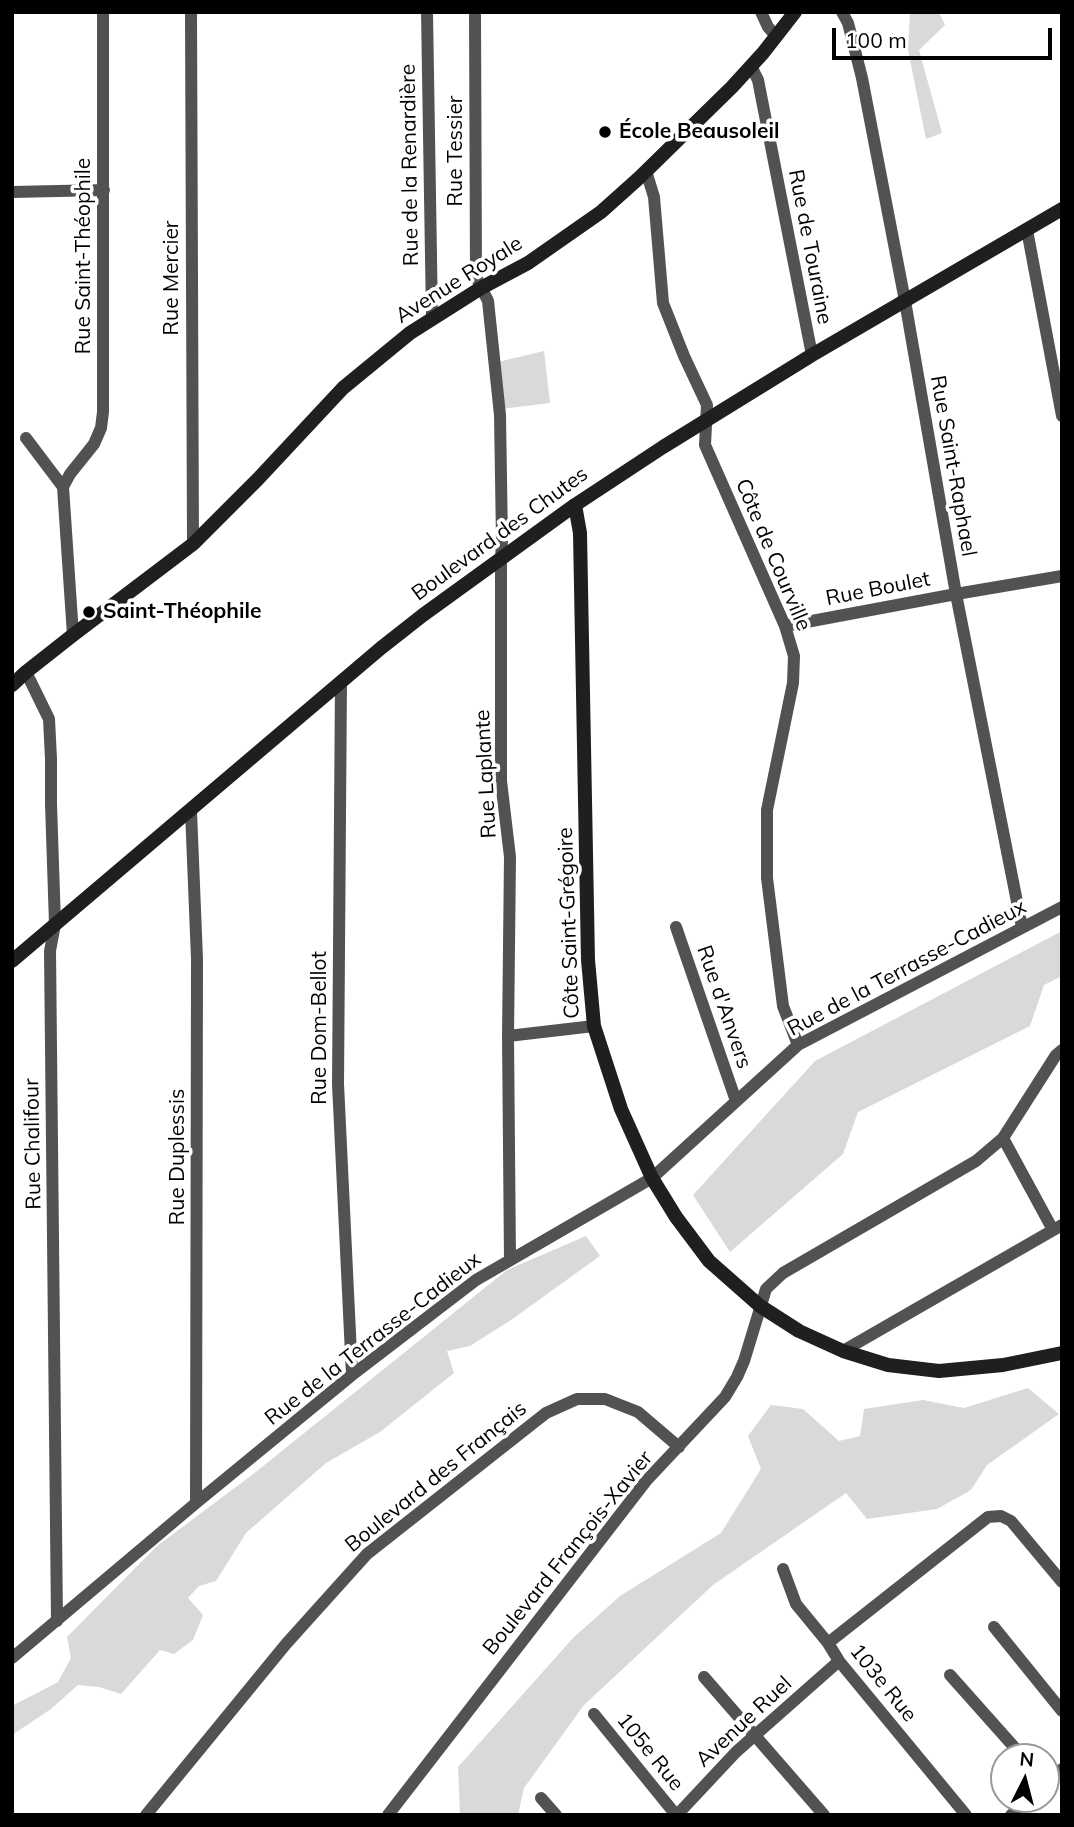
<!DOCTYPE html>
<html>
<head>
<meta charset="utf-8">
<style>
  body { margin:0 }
  #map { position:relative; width:1074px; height:1827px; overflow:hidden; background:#fff; font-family:Mulish,sans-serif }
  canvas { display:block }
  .frame { position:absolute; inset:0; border:14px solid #000; pointer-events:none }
  .north { position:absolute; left:990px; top:1743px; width:70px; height:70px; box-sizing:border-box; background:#fff; border:2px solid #999; border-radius:50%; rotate:6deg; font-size:19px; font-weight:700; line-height:28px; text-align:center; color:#000 }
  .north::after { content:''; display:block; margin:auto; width:24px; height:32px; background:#000; clip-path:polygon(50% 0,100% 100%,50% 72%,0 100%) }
  .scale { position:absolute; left:832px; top:28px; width:220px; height:32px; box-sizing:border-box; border:4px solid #000; border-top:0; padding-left:9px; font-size:21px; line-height:24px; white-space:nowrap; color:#000; -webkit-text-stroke:5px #fff; paint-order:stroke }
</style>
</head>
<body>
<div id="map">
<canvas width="1074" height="1827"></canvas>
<div class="frame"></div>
<div class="north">N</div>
<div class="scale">100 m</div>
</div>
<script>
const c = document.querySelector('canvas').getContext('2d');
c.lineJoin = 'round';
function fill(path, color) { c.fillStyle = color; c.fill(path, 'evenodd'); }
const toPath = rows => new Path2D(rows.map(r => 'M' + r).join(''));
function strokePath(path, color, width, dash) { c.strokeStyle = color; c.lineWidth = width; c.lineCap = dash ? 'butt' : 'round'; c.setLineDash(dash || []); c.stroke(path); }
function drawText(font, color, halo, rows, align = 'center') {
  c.font = font + ' Mulish,sans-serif'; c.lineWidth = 7; c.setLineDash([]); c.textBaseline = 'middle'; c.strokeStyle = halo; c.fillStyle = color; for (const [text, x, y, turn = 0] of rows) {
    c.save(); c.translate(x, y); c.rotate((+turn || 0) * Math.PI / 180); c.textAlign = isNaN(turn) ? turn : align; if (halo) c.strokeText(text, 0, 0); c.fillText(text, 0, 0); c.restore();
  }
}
fill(toPath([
  [910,12,939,12,945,25,919,50,942,133,926,139,908,50],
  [544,351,550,403,501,409,498,362],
  [1062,931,1062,976,1044,985,1030,1026,858,1112,843,1154,730,1252,693,1195,815,1061],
  [586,1236,600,1256,511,1320,470,1346,447,1351,454,1373,380,1432,326,1463,246,1533,216,1581,199,1586,188,1598,203,1615,193,1640,174,1654,160,1650,121,1694,99,1687,78,1685,51,1709,12,1735,12,1706,58,1682,71,1658,67,1637,157,1546,252,1475,507,1270],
  [1028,1388,1059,1414,987,1465,971,1490,937,1509,867,1519,846,1493,713,1585,584,1705,524,1788,518,1815,460,1815,458,1767,573,1638,620,1596,721,1533,761,1469,748,1436,771,1405,803,1409,839,1441,860,1436,864,1409,923,1400,964,1408]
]), '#d9d9d9');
strokePath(toPath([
  [191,12,193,544],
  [427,12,432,318],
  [475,12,476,277,488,301,500,415,502,540,501,559,501,781,510,857,508,1036,510,1260],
  [761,12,768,27,776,36],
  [842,12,848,23,862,78,905,301,956,594,1022,927],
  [751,66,758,80,812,355],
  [646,171,654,197,663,303,684,356,707,405,705,445,785,626,794,656,793,683,767,810,767,878,783,1006,798,1045],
  [12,192,104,190],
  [1027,230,1062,416],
  [26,438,63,487],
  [785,626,956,594,1062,576],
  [73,635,63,487,70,474,94,444,101,428,103,412,103,12],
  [26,672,49,719,51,759,51,804,55,924,50,951,57,1621],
  [341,681,338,1084,352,1375],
  [191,811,197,959,196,1503],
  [676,927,736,1101],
  [508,1036,594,1026],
  [1003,1138,1053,1230],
  [843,1351,1062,1225],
  [783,1569,796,1604,828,1643,839,1661,966,1815],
  [994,1627,1062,1711],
  [828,1643,988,1517,1001,1516,1011,1521,1062,1582],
  [12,1658,196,1503,352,1375,476,1280,652,1178,798,1045,1062,907],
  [950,1675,1023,1757],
  [704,1677,824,1815],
  [594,1714,676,1815],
  [1046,1785,1062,1769],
  [541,1798,556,1815],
  [146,1815,286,1644,367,1554,546,1413,577,1399,605,1399,638,1412,679,1447],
  [388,1815,646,1481,725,1397,737,1377,744,1361,766,1289,783,1273,976,1161,1003,1138,1056,1055,1062,1050],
  [677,1815,736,1752,839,1661],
  [1011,1815,1030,1799]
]), '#525252', 12);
strokePath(toPath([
  [575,505,580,533,588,960,594,1026,621,1109,652,1178,676,1217,709,1261,760,1306,799,1331,843,1351,888,1365,939,1371,1003,1365,1062,1353],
  [12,685,26,672,73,635,193,544,258,479,343,388,410,333,481,288,528,263,601,212,639,178,732,87,763,53,795,12],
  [12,961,381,648,423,615,575,505,663,447,812,355,1062,209]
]), '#1f1f1f', 14);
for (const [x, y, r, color] of [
  [605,132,7,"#000"],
  [89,612,7,"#000"]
]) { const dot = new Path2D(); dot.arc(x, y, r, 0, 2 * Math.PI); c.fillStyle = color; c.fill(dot); strokePath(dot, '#fff', 2.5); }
drawText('bold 21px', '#000', '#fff', [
  ["École Beausoleil",619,132],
  ["Saint-Théophile",103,612]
], 'left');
drawText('21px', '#000', '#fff', [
  ["Rue Tessier",456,151,-90],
  ["Rue de la Renardière",410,165,-91],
  ["Rue de Touraine",810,247,79],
  ["Rue Saint-Théophile",84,256,-90],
  ["Rue Mercier",172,278,-90],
  ["Avenue Royale",459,280,-32],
  ["Rue Saint-Raphael",953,466,80],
  ["Boulevard des Chutes",500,534,-36],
  ["Côte de Courville",773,555,67],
  ["Rue Boulet",878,589,-11],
  ["Rue Laplante",486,774,-93],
  ["Côte Saint-Grégoire",569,923,-92],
  ["Rue de la Terrasse-Cadieux",907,968,-28],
  ["Rue d'Anvers",724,1007,71],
  ["Rue Dom-Bellot",320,1028,-90],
  ["Rue Chalifour",33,1144,-91],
  ["Rue Duplessis",178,1157,-90],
  ["Rue de la Terrasse-Cadieux",373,1339,-38],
  ["Boulevard des Français",436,1477,-39],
  ["Boulevard François-Xavier",568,1553,-51],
  ["103e Rue",883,1683,51],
  ["Avenue Ruel",744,1722,-43],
  ["105e Rue",650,1752,51]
]);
</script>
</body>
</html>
